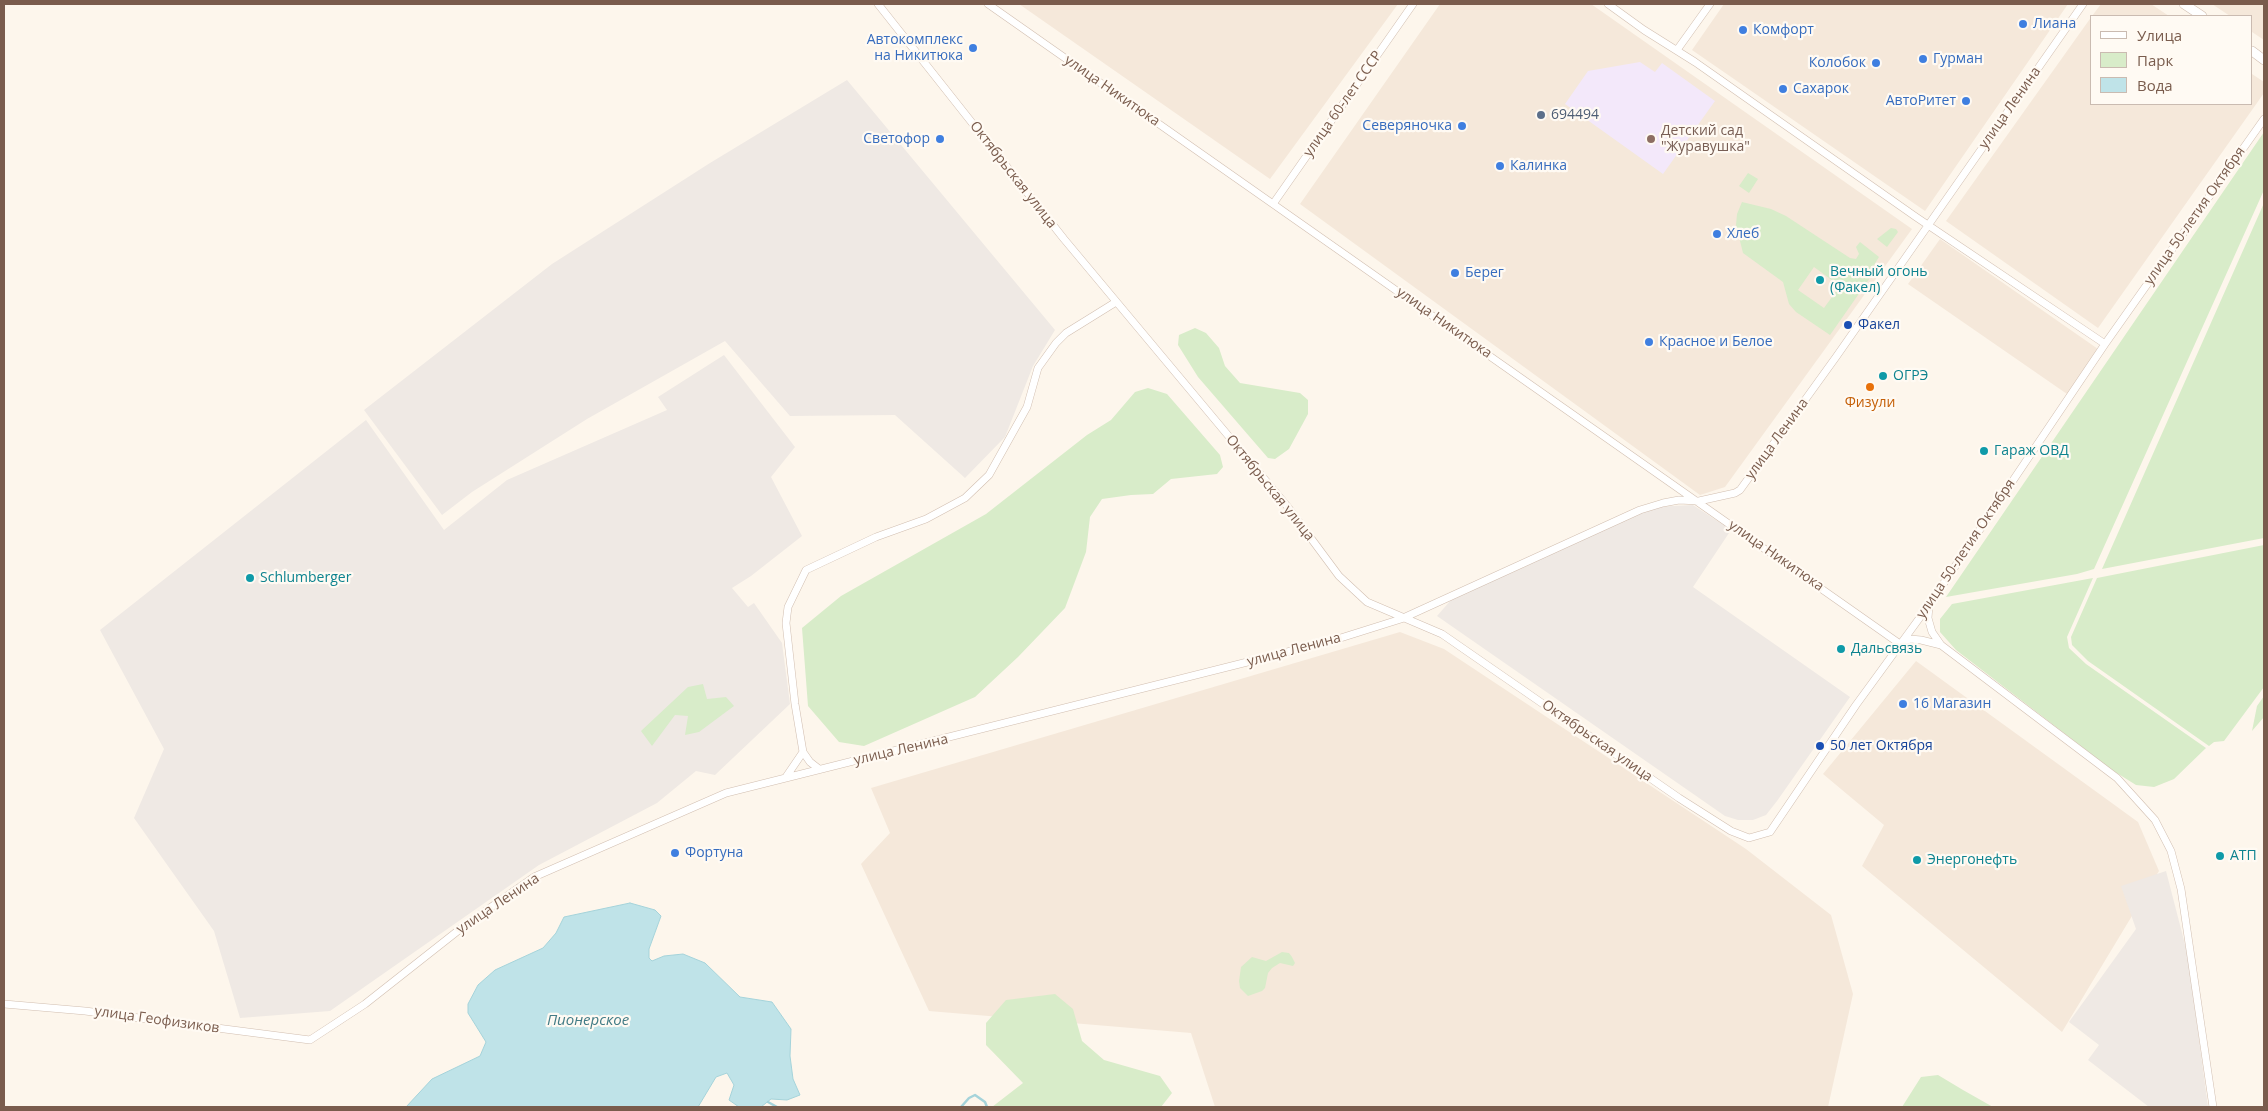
<!DOCTYPE html>
<html>
<head>
<meta charset="utf-8">
<style>
  body { margin:0 }
  #map { position:relative; width:2268px; height:1111px; overflow:hidden; background:#fdf6ec; font-family:"Open Sans",sans-serif }
  canvas { display:block }
  .frame { position:absolute; inset:0; border:5px solid #7a5c4d; pointer-events:none }
  .legend { position:absolute; left:2090px; top:15px; width:162px; height:90px; box-sizing:border-box; background:#fffaf3; border:1px solid #cabbb1; margin:0; padding:6px 9px; list-style:none; font-size:15px; color:#7a5c4d }
  .legend li { display:flex; align-items:center; gap:10px; height:25px }
  .legend b { width:25px; border:1px solid #cabbb1 }
</style>
</head>
<body>
<div id="map">
<canvas width="2268" height="1111"></canvas>
<div class="frame"></div>
<ul class="legend">
<li><b style="height:6px;background:#fff"></b>Улица</li>
<li><b style="height:14px;background:#d8ecc9"></b>Парк</li>
<li><b style="height:14px;background:#bfe3e8"></b>Вода</li>
</ul>
</div>
<script>
const c = document.querySelector('canvas').getContext('2d');
c.lineJoin = 'round';
function fill(path, color) { c.fillStyle = color; c.fill(path, 'evenodd'); }
const toPath = rows => new Path2D(rows.map(r => 'M' + r).join(''));
function strokePath(path, color, width, dash) { c.strokeStyle = color; c.lineWidth = width; c.lineCap = dash ? 'butt' : 'round'; c.setLineDash(dash || []); c.stroke(path); }
function drawText(font, color, halo, rows, align = 'center') {
  c.font = font + ' "Open Sans",sans-serif'; c.lineWidth = 4.5; c.setLineDash([]); c.textBaseline = 'middle'; c.strokeStyle = halo; c.fillStyle = color; for (const [text, x, y, turn = 0] of rows) {
    c.save(); c.translate(x, y); c.rotate((+turn || 0) * Math.PI / 180); c.textAlign = isNaN(turn) ? turn : align; if (halo) c.strokeText(text, 0, 0); c.fillText(text, 0, 0); c.restore();
  }
}
fill(toPath([
  [1019,4,1398,4,1270,179],
  [1440,4,1591,4,1912,229,1725,487,1700,495,1300,204],
  [1724,4,2068,4,1925,211,1692,50],
  [2101,4,2151,4,2169,16,2092,16],
  [2212,4,2264,4,2264,40,2252,32,2252,16,2230,16],
  [2092,16,2092,104,2252,104,2252,74,2264,82,2264,93,2098,328,1946,221],
  [1940,239,2098,349,2067,394,1908,284],
  [1400,632,1444,649,1746,849,1831,915,1853,994,1828,1107,1215,1107,1191,1033,929,1011,861,864,890,833,871,788],
  [1916,661,2138,822,2159,871,2062,1032,1862,866,1884,825,1823,774]
]), '#f5e8da');
fill(toPath([
  [847,80,1055,330,1033,366,1005,437,965,478,895,415,790,416,725,341,587,419,472,492,442,515,364,410,552,264,710,163],
  [724,355,795,447,771,477,802,536,751,576,732,588,748,607,754,603,782,643,790,704,715,775,696,771,657,803,539,865,330,1011,240,1018,214,931,134,818,164,749,100,630,366,420,444,530,507,480,667,410,658,397],
  [1693,505,1731,530,1693,587,1850,697,1777,801,1766,815,1753,820,1738,820,1725,816,1437,616,1458,592,1653,507],
  [2166,871,2188,956,2208,1107,2149,1107,2088,1060,2099,1045,2069,1022,2136,929,2121,886]
]), '#efe9e4');
fill(toPath([
  [1640,62,1655,72,1662,63,1715,101,1663,174,1565,104,1588,71]
]), '#f3e8fa');
fill(toPath([
  [2264,132,2264,190,2094,569,2077,574,1946,597],
  [1748,173,1758,179,1749,193,1739,186],
  [1742,202,1771,209,1786,216,1850,258,1856,259,1859,254,1856,247,1860,242,1879,257,1869,273,1872,275,1830,335,1796,312,1789,304,1783,282,1743,253,1736,225,1737,214],
  [1814,267,1840,286,1824,308,1798,290],
  [2264,203,2264,538,2102,569],
  [1891,228,1896,229,1898,232,1887,247,1877,239],
  [1195,328,1206,333,1219,348,1225,366,1240,383,1300,393,1308,400,1308,414,1289,449,1275,459,1268,458,1198,377,1178,345,1179,335],
  [1148,388,1167,394,1220,455,1223,467,1217,474,1171,479,1153,494,1131,495,1102,499,1090,517,1086,552,1065,608,1018,657,975,697,864,746,839,742,808,706,802,628,841,596,986,514,1087,435,1111,420,1135,392],
  [2264,545,2264,687,2224,741,2214,742,2209,746,2088,661,2072,645,2071,637,2097,578],
  [2093,578,2067,637,2069,648,2086,664,2206,748,2174,779,2154,787,2136,785,2112,770,1956,650,1940,632,1940,619,1952,604],
  [703,684,707,699,726,697,734,706,699,732,685,735,688,716,675,715,652,746,641,731,688,687],
  [2264,696,2264,717,2252,731,2257,706],
  [1282,952,1289,953,1292,957,1295,963,1293,966,1280,963,1272,968,1268,973,1265,988,1262,991,1248,996,1240,988,1239,981,1241,967,1252,957,1266,961],
  [1055,994,1073,1009,1082,1041,1104,1060,1160,1076,1172,1093,1161,1107,992,1107,1023,1083,986,1045,986,1023,1006,1000],
  [1938,1075,1963,1090,1993,1107,1902,1107,1921,1077]
]), '#d8ecc9');
const water = toPath([
  [630,903,655,910,661,916,649,949,649,958,652,961,664,956,683,954,705,963,740,997,772,1002,791,1029,790,1056,793,1079,800,1095,787,1100,771,1099,761,1107,739,1107,729,1100,734,1085,727,1073,716,1077,698,1107,406,1107,432,1079,480,1056,486,1042,468,1013,468,1004,478,985,495,970,543,948,556,933,564,917,630,903]
]);
fill(water, '#bfe3e8');
strokePath(water, '#a5d3da', 1);
strokePath(toPath([
  [768,1102,777,1107],
  [961,1107,969,1098,975,1095,985,1102,987,1107]
]), '#a5d3da', 2.5);
const minor = toPath([
  [878,4,1064,239,1287,506,1339,576,1367,602,1442,634,1679,798,1731,831,1749,838,1770,832,1856,705,1929,605,2105,344,2264,119],
  [988,4,1900,644],
  [1608,4,1644,30,1695,62,1916,217,2105,344],
  [1677,50,1710,4],
  [1273,204,1413,4],
  [1929,606,1928,618,1932,632,1941,645],
  [1900,643,1910,639,1921,640,1941,645,2117,778,2155,820,2171,851,2181,889,2213,1107],
  [803,752,810,762,819,769],
  [786,777,803,752,795,704,786,623,788,607,806,570,876,537,926,519,965,498,989,475,1027,407,1038,368,1056,343,1066,333,1116,302],
  [4,1004,85,1011,310,1040,365,1004,464,926,534,877,726,793,1331,641,1401,619,1640,510,1663,503,1679,500,1699,501,1735,493,1740,490,1836,357,2083,4]
]);
const tertiary = toPath([
  [2184,4,2202,16],
  [2252,51,2264,60]
]);
strokePath(minor, '#d1beb0', 8);
strokePath(tertiary, '#d1beb0', 10);
strokePath(minor, '#fff', 7);
strokePath(tertiary, '#fff', 9);
for (const [x, y, r, color] of [
  [2023,24,5,"#3f7fe0"],
  [1743,30,5,"#3f7fe0"],
  [973,48,5,"#3f7fe0"],
  [1923,59,5,"#3f7fe0"],
  [1876,63,5,"#3f7fe0"],
  [1783,89,5,"#3f7fe0"],
  [1966,101,5,"#3f7fe0"],
  [1541,115,5,"#5c6f8a"],
  [1462,126,5,"#3f7fe0"],
  [940,139,5,"#3f7fe0"],
  [1651,139,5,"#8d6e63"],
  [1500,166,5,"#3f7fe0"],
  [1717,234,5,"#3f7fe0"],
  [1455,273,5,"#3f7fe0"],
  [1820,280,5,"#0f9aa8"],
  [1848,325,5,"#1a4fb4"],
  [1649,342,5,"#3f7fe0"],
  [1883,376,5,"#0f9aa8"],
  [1870,387,5,"#e8710a"],
  [1984,451,5,"#0f9aa8"],
  [250,578,5,"#0f9aa8"],
  [1841,649,5,"#0f9aa8"],
  [1903,704,5,"#3f7fe0"],
  [1820,746,5,"#1a4fb4"],
  [675,853,5,"#3f7fe0"],
  [2220,856,5,"#0f9aa8"],
  [1917,860,5,"#0f9aa8"]
]) { const dot = new Path2D(); dot.arc(x, y, r, 0, 2 * Math.PI); c.fillStyle = color; c.fill(dot); strokePath(dot, '#fffaf3', 2); }
drawText('14px', '#366cbe', '#fffaf3', [
  ["Лиана",2033,24],
  ["Комфорт",1753,30],
  ["Автокомплекс",963,40,"right"],
  ["на Никитюка",963,56,"right"],
  ["Гурман",1933,59],
  ["Колобок",1866,63,"right"],
  ["Сахарок",1793,89],
  ["АвтоРитет",1956,101,"right"],
  ["Северяночка",1452,126,"right"],
  ["Светофор",930,139,"right"],
  ["Калинка",1510,166],
  ["Хлеб",1727,234],
  ["Берег",1465,273],
  ["Красное и Белое",1659,342],
  ["16 Магазин",1913,704],
  ["Фортуна",685,853]
], 'left');
drawText('14px', '#7a5c4d', '#fffaf3', [
  ["улица Никитюка",1112,91,35],
  ["улица 60-лет СССР",1343,104,-55],
  ["улица Ленина",2010,108,-55],
  ["Октябрьская улица",1013,175,52],
  ["улица 50-летия Октября",2195,216,-55],
  ["улица Никитюка",1444,323,35],
  ["улица Ленина",1777,439,-54],
  ["Октябрьская улица",1270,488,51],
  ["улица 50-летия Октября",1966,549,-56],
  ["улица Никитюка",1776,556,35],
  ["улица Ленина",1294,650,-15],
  ["Октябрьская улица",1597,741,35],
  ["улица Ленина",901,750,-13],
  ["улица Ленина",498,904,-34],
  ["улица Геофизиков",157,1020,8]
]);
drawText('14px', '#4e5e75', '#fffaf3', [
  ["694494",1551,115]
], 'left');
drawText('14px', '#785e54', '#fffaf3', [
  ["Детский сад",1661,131],
  ["\"Журавушка\"",1661,147]
], 'left');
drawText('14px', '#0d838f', '#fffaf3', [
  ["Вечный огонь",1830,272],
  ["(Факел)",1830,288],
  ["ОГРЭ",1893,376],
  ["Гараж ОВД",1994,451],
  ["Schlumberger",260,578],
  ["Дальсвязь",1851,649],
  ["АТП",2230,856],
  ["Энергонефть",1927,860]
], 'left');
drawText('14px', '#164399', '#fffaf3', [
  ["Факел",1858,325],
  ["50 лет Октября",1830,746]
], 'left');
drawText('14px', '#c56008', '#fffaf3', [
  ["Физули",1870,403]
]);
drawText('italic 15px', '#437c86', '#fffaf3', [
  ["Пионерское",588,1021]
]);
</script>
</body>
</html>
